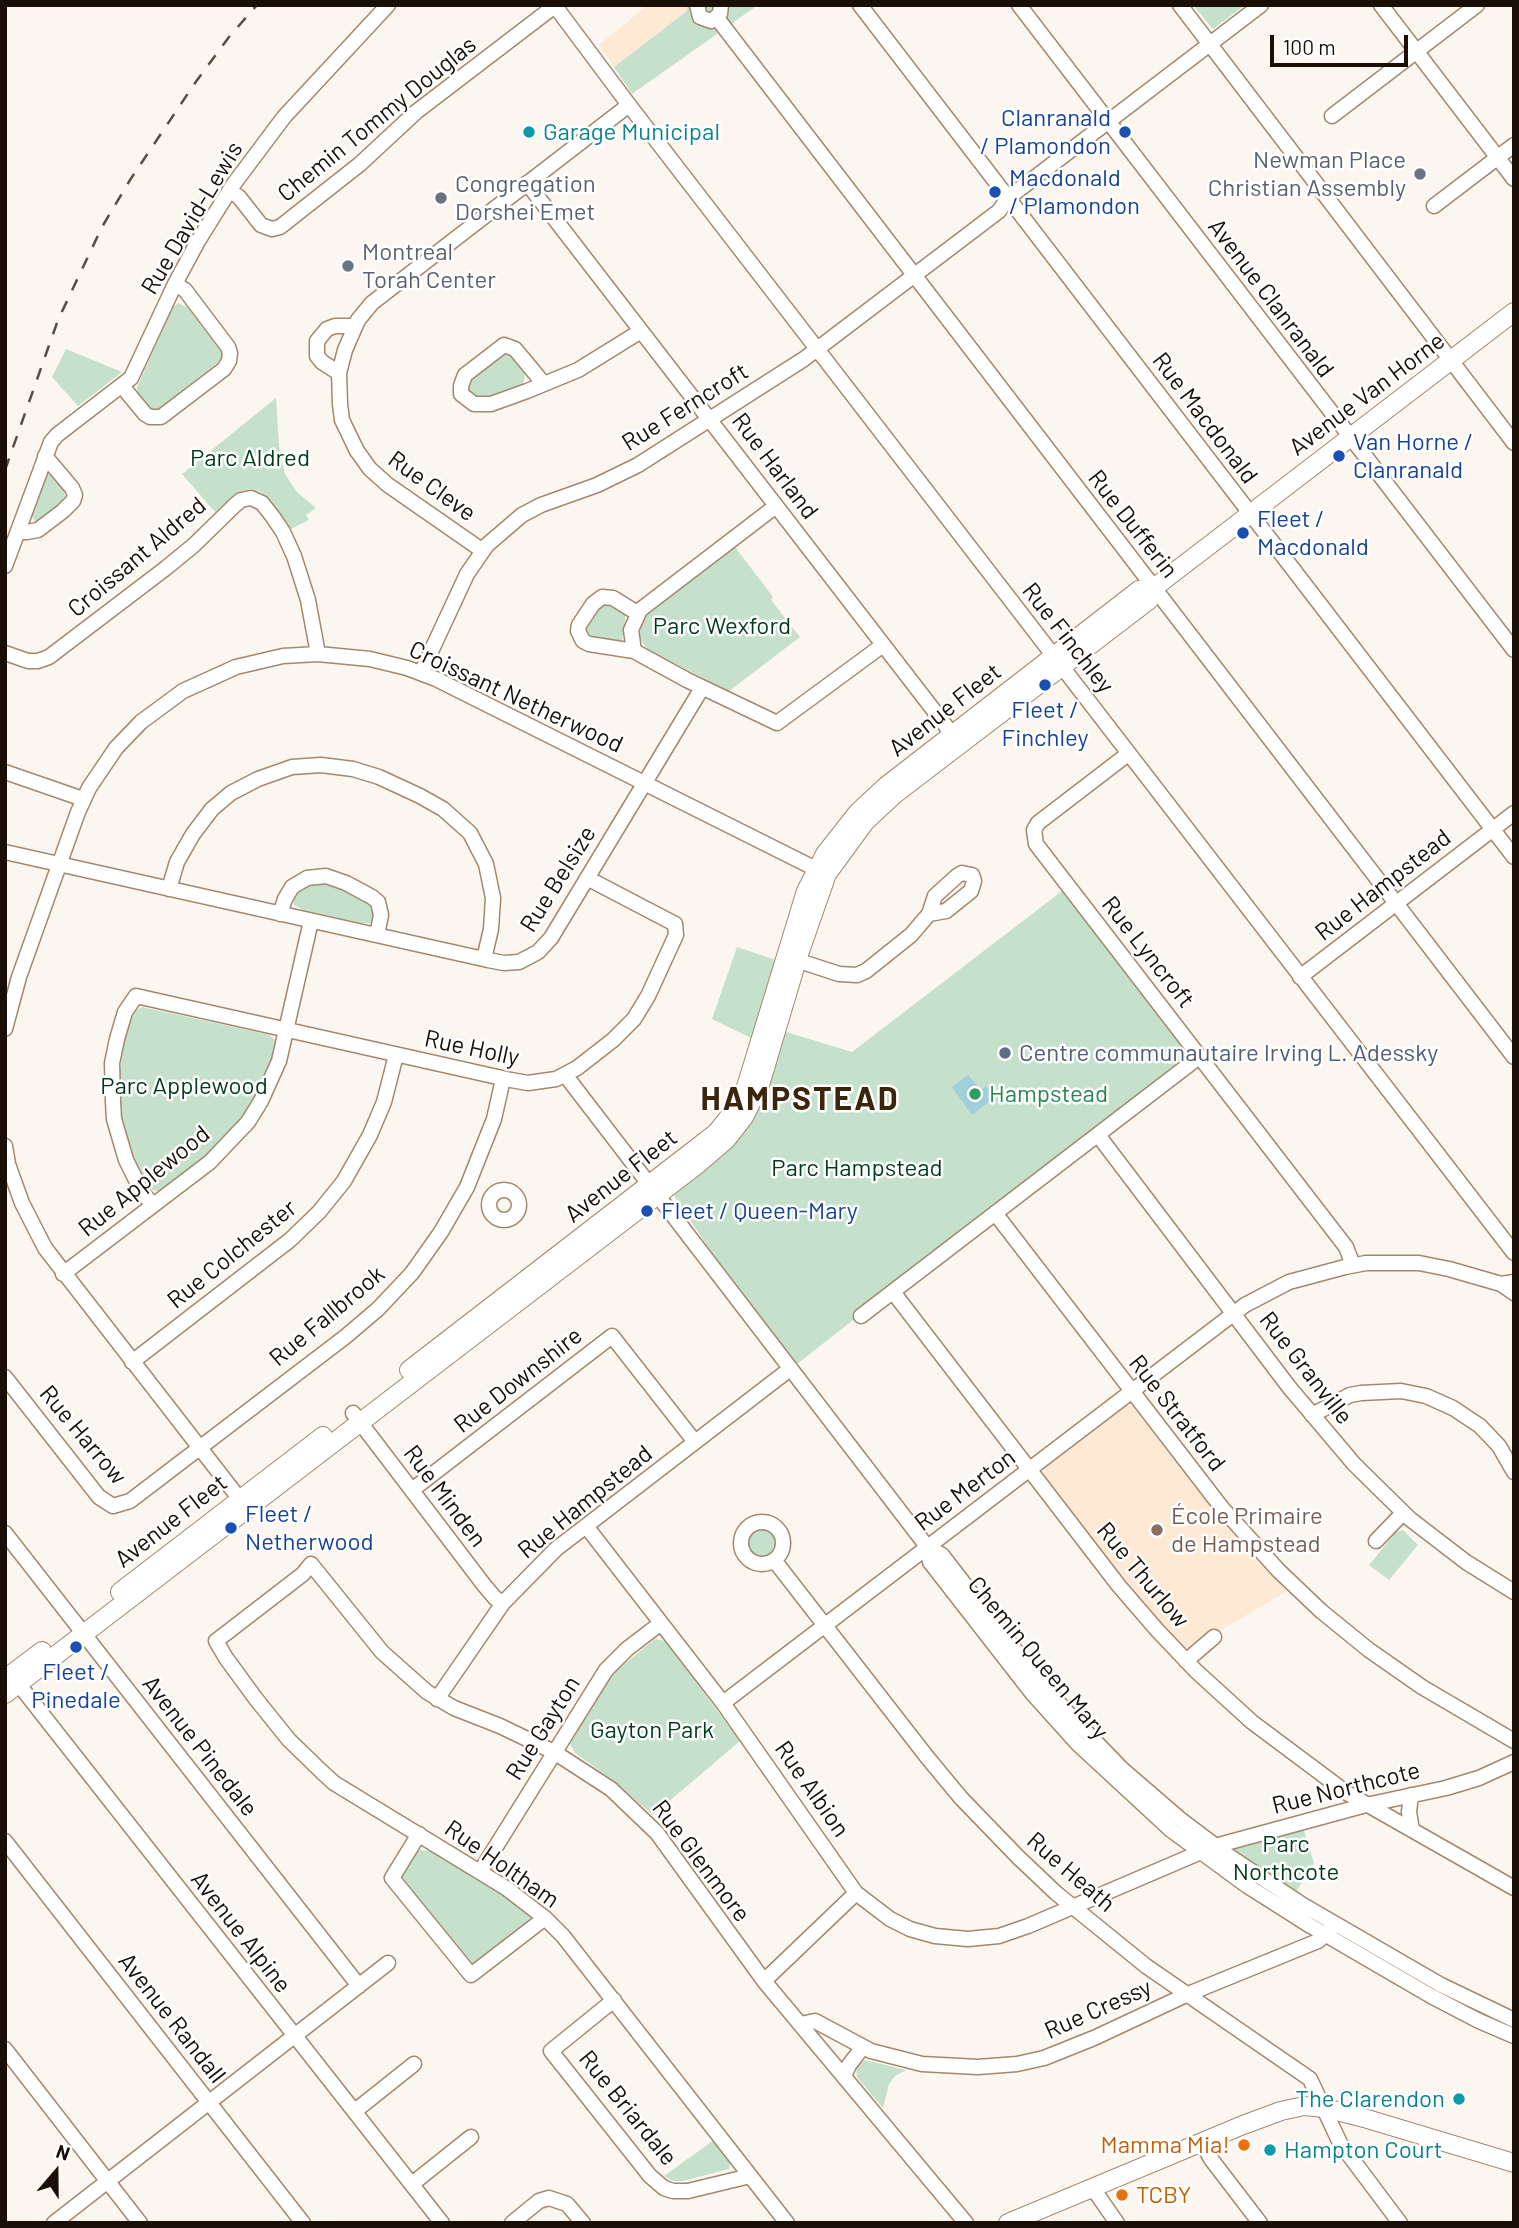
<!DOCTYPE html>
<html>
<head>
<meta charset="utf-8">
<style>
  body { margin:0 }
  #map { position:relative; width:1519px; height:2228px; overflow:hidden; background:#fcf6f0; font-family:Barlow,sans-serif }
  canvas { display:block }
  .frame { position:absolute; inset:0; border:7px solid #190f06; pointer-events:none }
  .north { position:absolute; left:21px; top:2137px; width:70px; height:70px; -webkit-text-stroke:5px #fff; paint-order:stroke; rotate:20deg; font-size:19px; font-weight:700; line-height:28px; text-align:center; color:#190f06 }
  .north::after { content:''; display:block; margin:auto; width:24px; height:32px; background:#190f06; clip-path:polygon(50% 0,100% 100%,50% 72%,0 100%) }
  .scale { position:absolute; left:1270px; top:35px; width:138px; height:32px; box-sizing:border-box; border:4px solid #190f06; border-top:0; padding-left:9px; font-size:21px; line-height:24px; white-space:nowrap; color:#190f06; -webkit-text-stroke:5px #fff; paint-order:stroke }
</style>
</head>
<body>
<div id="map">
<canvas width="1519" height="2228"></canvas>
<div class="frame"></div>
<div class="north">N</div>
<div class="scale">100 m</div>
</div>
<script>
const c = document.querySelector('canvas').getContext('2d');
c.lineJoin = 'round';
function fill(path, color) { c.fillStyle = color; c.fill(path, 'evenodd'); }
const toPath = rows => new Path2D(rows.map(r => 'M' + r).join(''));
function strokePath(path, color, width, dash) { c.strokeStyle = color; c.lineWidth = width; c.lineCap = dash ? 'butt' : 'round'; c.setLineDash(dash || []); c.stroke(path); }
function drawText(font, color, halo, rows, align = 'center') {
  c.font = font + ' Barlow,sans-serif'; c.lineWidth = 5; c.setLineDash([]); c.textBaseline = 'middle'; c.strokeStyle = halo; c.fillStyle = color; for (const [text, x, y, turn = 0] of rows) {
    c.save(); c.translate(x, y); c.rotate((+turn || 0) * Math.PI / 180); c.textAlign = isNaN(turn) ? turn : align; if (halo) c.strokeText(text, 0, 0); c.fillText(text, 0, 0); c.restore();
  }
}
fill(toPath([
  [648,5,687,5,687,11,614,67,599,45],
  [1126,1406,1132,1406,1223,1523,1287,1591,1220,1631,1211,1631,1190,1647,1181,1647,1152,1614,1043,1475,1045,1468]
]), '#fee9d5');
fill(toPath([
  [687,5,758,5,632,94,614,67,687,11],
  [1193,5,1245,5,1213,29],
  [178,303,187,307,222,353,222,359,156,411,151,410,137,395,137,387,173,307],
  [66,349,122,372,78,406,52,377],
  [509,351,525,371,524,382,519,387,479,400,468,391,469,378,501,353],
  [276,398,279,446,285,474,297,492,316,508,306,515,309,520,291,529,272,502,261,492,251,489,241,491,215,512,182,474],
  [51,474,64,489,65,497,61,504,39,522,35,522,31,514,46,475],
  [735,547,773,597,771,600,800,637,729,691,648,650,640,639,640,631,646,616],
  [606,602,626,614,622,641,589,639,584,630,599,606],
  [330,882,369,901,376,911,373,920,370,923,362,923,303,910,294,905,293,896,306,884],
  [1062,891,1184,1050,1183,1062,797,1364,708,1247,673,1194,783,1031,852,1052],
  [737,947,776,960,753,1039,712,1019],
  [142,1007,270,1035,275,1040,276,1048,268,1073,245,1115,206,1157,164,1189,157,1191,151,1190,145,1185,129,1150,120,1113,118,1086,125,1033,133,1012],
  '745 1542a16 16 0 1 1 32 0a16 16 0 1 1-32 0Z',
  [1403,1530,1418,1545,1389,1580,1369,1565,1396,1532],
  [655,1639,665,1641,740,1741,653,1815,611,1779,575,1753,570,1744,607,1682,618,1669],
  [1303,1828,1314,1863,1296,1892,1234,1851,1235,1848],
  [420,1850,430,1851,504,1896,545,1918,471,1975,392,1878,414,1853],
  [865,2060,906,2070,895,2076,889,2084,883,2108,857,2077,856,2068],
  [714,2140,730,2162,729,2169,683,2181,673,2181,664,2176]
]), '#c5e0cb');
fill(toPath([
  [968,1075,981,1090,986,1086,995,1097,972,1115,952,1087]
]), '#9fcfda');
const minor = toPath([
  [697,5,700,17,711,21,720,14,721,5],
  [860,5,1514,857],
  [1019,5,1514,650],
  [1180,5,1514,443],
  [1381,5,1514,179],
  [555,6,629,105,1514,1253],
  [717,18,1514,1057],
  [1332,116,1477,5],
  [527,183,959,743],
  [230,191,239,197,261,225,272,229,280,227,360,164,416,112,556,5],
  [1434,206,1514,145],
  [339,373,322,362,317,356,317,341,327,329,335,326,354,326],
  [544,384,515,349,504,345,465,375,461,386,461,394,474,404,491,404,527,391,578,370,641,331],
  [122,386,145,414,150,417,161,417,224,369,229,361,230,353,228,347,185,290,175,284],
  [776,506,640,610,631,630,634,651,687,680,777,723,883,645],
  [18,532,27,532,38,530,63,511,73,501,75,495,72,488,45,456],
  [483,551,388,485,370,469,357,451,342,420,340,404,339,373,345,350,358,320,372,303,629,105],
  [5,566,51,442,57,435,131,378,175,284,198,241,233,185,284,117,388,5],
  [634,651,589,644,583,641,578,631,579,625,593,604,602,597,613,598,637,613],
  [5,653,28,661,38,661,49,657,166,568,194,545,235,505,241,500,251,498,262,503,273,517,283,532,294,556,308,600,318,654],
  [421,673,467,574,487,545,522,515,541,505,597,485,638,465,804,359,999,211,1008,198,1261,5],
  [1128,754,1038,823,1034,830,1036,844,1346,1247,1353,1265],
  [5,772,83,799],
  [5,852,488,960,504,963,519,962,538,952,551,938,702,688],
  [169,889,177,862,193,834,212,809,231,793,258,779,292,767,321,765,353,769,379,777,420,796,443,809,470,833,486,864,493,898,491,929,484,959],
  [280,914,285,899,292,887,307,878,326,876,346,883,372,897,378,902,381,915,377,935],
  [787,957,839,974,857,975,866,971,911,935,929,914,935,896,957,876,962,873,972,875,974,881,971,891,946,911,929,914],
  [1300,977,1514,813],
  [5,1029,19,977,78,812,89,788,116,748,141,722,183,691,236,667,283,656,318,654,370,659,407,668,436,679,826,874],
  [566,1076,919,1536,927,1547,930,1562,1032,1693,1078,1744,1171,1830,1246,1885,1309,1925,1431,1996,1479,2021,1514,2036],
  [1098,1135,1289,1387,1354,1464,1410,1519,1466,1562,1514,1592],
  [5,1146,8,1164,22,1203,45,1248,245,1506],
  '489 1205a15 15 0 1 1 30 0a15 15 0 1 1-30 0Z',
  [153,1204,143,1194,126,1160,114,1119,113,1102,112,1063,117,1039,125,1012,136,996,511,1080,528,1083,556,1079,577,1068,613,1040,634,1019,648,996,676,935,675,924,587,878],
  [995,1213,1222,1508,1278,1570,1321,1611,1369,1650,1422,1687,1514,1741],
  [63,1274,210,1162,248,1122,261,1101,279,1061,311,921],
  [1514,1282,1501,1284,1514,1293],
  [893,1292,1119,1586,1157,1630,1196,1671,1252,1722,1347,1793,1514,1888],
  [861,1316,1199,1057],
  [132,1362,290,1240,319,1212,344,1181,370,1135,384,1102,396,1055],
  [5,1377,99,1497,113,1506,130,1501,345,1337,378,1309,412,1273,441,1232,467,1187,494,1119,503,1079],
  [353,1413,484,1585,495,1598,503,1603],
  [1312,1415,1350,1395,1361,1393,1401,1391,1426,1396,1453,1408,1480,1426,1499,1446,1514,1472],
  [412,1490,612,1336,695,1442],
  '741 1543a21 21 0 1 1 42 0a21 21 0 1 1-42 0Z',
  [586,1526,723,1703,856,1893,890,1919,910,1929,935,1936,968,1939,999,1936,1028,1926,1215,1846,1366,1805,1446,1788,1479,1778,1514,1762],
  [5,1533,359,1986],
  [1376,1541,1403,1513],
  [927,1547,942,1555,1033,1673,1067,1712,1122,1769,1180,1819,1229,1856,1303,1905,1441,1985,1514,2020],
  [774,1560,927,1757,961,1798,1018,1857,1056,1893,1146,1966,1310,2079,1340,2143,1400,2223],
  [1186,1661,1214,1637],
  [13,1677,442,2223],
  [437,1699,503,1603,556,1549,790,1369],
  [723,1703,1245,1305,1289,1282,1345,1267,1366,1263,1419,1263,1449,1269,1501,1284],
  [1411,1795,1409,1812,1412,1830],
  [419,1834,392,1878,471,1975,545,1918],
  [5,1841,303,2223],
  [480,1872,606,1670,627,1649,661,1623],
  [764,1981,856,1893],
  [614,2000,551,2051,650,2176,664,2188,673,2191,688,2191,750,2176],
  [800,2024,815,2021,871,2051,922,2064,978,2067,1017,2064,1044,2058,1094,2038,1188,1994,1318,1941,1330,1930],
  [5,2049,140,2223],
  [844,2076,849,2065,863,2047],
  [355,2111,414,2064],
  [1202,2142,1211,2159,1260,2223],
  [412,2184,471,2137],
  [1092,2187,1117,2223],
  [54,2223,388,1963],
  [512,2223,539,2201,549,2198,567,2204,583,2223],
  [787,2223,563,1936,545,1918,506,1888,334,1783,321,1771,289,1740,256,1699,226,1658,216,1641,303,1574,311,1564,382,1652,427,1692,454,1708,500,1726,554,1752,611,1789,657,1833,764,1981,966,2223]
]);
const major = toPath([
  [409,1370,690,1153,716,1133,728,1118,746,1087,806,891,825,854,858,812,886,786,1139,590,1154,588],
  [120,1592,323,1436],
  [5,1679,42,1651],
  [5,1694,698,1164,726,1140,744,1117,760,1085,799,954,827,874,865,822,895,794,1149,600,1154,588,1164,580,1514,312],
  [1008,2223,1243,2125,1281,2111,1304,2106,1325,2108,1364,2118,1514,2163]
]);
strokePath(minor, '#a3886e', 17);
strokePath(major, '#a3886e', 20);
strokePath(minor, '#fff', 14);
strokePath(major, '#fff', 18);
strokePath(toPath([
  [5,470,58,320,102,227,130,180,195,83,229,37,257,5]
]), '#564d45', 2.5, [12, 12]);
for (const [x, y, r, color] of [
  [529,132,7,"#0f9aa8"],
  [1125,132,7,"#1a4fb4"],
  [1420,174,7,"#6b7280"],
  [995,192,7,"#1a4fb4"],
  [441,198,7,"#6b7280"],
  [348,266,7,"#6b7280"],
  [1339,456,7,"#1a4fb4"],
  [1243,533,7,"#1a4fb4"],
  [1045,685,7,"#1a4fb4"],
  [1005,1053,7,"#5c6f8a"],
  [975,1094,7,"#2e9e5b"],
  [647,1211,7,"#1a4fb4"],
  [231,1528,7,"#1a4fb4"],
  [1157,1530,7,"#8d6e63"],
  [76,1647,7,"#1a4fb4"],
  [1459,2099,7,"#0f9aa8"],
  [1244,2145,7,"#e8710a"],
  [1270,2150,7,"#0f9aa8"],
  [1122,2195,7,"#e8710a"]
]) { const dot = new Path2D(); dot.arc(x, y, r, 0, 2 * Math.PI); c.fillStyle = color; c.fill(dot); strokePath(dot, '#fff', 2.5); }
drawText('24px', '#164399', '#fff', [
  ["Clanranald",1111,118,"right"],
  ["/ Plamondon",1111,146,"right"],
  ["Macdonald",1009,178],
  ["/ Plamondon",1009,206],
  ["Van Horne /",1353,442],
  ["Clanranald",1353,470],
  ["Fleet /",1257,519],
  ["Macdonald",1257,547],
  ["Fleet /",1045,710,"center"],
  ["Finchley",1045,738,"center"],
  ["Fleet / Queen-Mary",661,1211],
  ["Fleet /",245,1514],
  ["Netherwood",245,1542],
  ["Fleet /",76,1672,"center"],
  ["Pinedale",76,1700,"center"]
], 'left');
drawText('24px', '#190f06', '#fff', [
  ["Chemin Tommy Douglas",377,119,-39],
  ["Rue David-Lewis",192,218,-59],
  ["Avenue Clanranald",1271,298,53],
  ["Avenue Van Horne",1367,394,-37],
  ["Rue Ferncroft",685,407,-32],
  ["Rue Macdonald",1205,418,53],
  ["Rue Harland",775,466,53],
  ["Rue Cleve",432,486,36],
  ["Rue Dufferin",1133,524,52],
  ["Croissant Aldred",137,557,-40],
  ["Rue Finchley",1068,638,52],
  ["Croissant Netherwood",516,697,25],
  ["Avenue Fleet",945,710,-38],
  ["Rue Belsize",558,879,-58],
  ["Rue Hampstead",1383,885,-38],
  ["Rue Lyncroft",1148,952,52],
  ["Rue Holly",472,1048,12],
  ["Avenue Fleet",621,1176,-38],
  ["Rue Applewood",144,1181,-39],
  ["Rue Colchester",232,1254,-39],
  ["Rue Fallbrook",327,1316,-40],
  ["Rue Granville",1306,1368,52],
  ["Rue Downshire",518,1380,-38],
  ["Rue Stratford",1177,1413,52],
  ["Rue Harrow",83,1435,50],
  ["Rue Merton",965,1490,-37],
  ["Rue Minden",445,1496,53],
  ["Rue Hampstead",585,1502,-39],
  ["Avenue Fleet",171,1521,-38],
  ["Rue Thurlow",1143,1575,50],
  ["Chemin Queen Mary",1038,1658,50],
  ["Rue Gayton",543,1728,-58],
  ["Avenue Pinedale",200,1746,52],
  ["Rue Northcote",1346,1788,-14],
  ["Rue Albion",812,1789,55],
  ["Rue Glenmore",701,1861,53],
  ["Rue Holtham",502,1864,35],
  ["Rue Heath",1071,1872,41],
  ["Avenue Alpine",241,1932,52],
  ["Rue Cressy",1098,2009,-24],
  ["Avenue Randall",172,2018,52],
  ["Rue Briardale",628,2108,51]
]);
drawText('24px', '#0d838f', '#fff', [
  ["Garage Municipal",543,132],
  ["The Clarendon",1445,2099,"right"],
  ["Hampton Court",1284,2150]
], 'left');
drawText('24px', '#5b616d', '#fff', [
  ["Newman Place",1406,160,"right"],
  ["Christian Assembly",1406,188,"right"],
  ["Congregation",455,184],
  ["Dorshei Emet",455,212],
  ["Montreal",362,252],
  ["Torah Center",362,280]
], 'left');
drawText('24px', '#003c1b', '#fff', [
  ["Parc Aldred",250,458],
  ["Parc Wexford",722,626],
  ["Parc Applewood",184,1086],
  ["Parc Hampstead",857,1168],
  ["Gayton Park",652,1730],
  ["Parc",1286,1844],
  ["Northcote",1286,1872]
]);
drawText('24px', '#4e5e75', '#fff', [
  ["Centre communautaire Irving L. Adessky",1019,1053]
], 'left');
drawText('24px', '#27864d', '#fff', [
  ["Hampstead",989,1094]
], 'left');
drawText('24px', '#785e54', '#fff', [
  ["École Primaire",1171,1516],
  ["de Hampstead",1171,1544]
], 'left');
drawText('24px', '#c56008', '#fff', [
  ["Mamma Mia!",1230,2145],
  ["TCBY",1136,2195,"left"]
], 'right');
c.letterSpacing = '2px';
drawText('bold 32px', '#3b250d', '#fff', [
  ["HAMPSTEAD",800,1099]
]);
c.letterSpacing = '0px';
</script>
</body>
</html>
